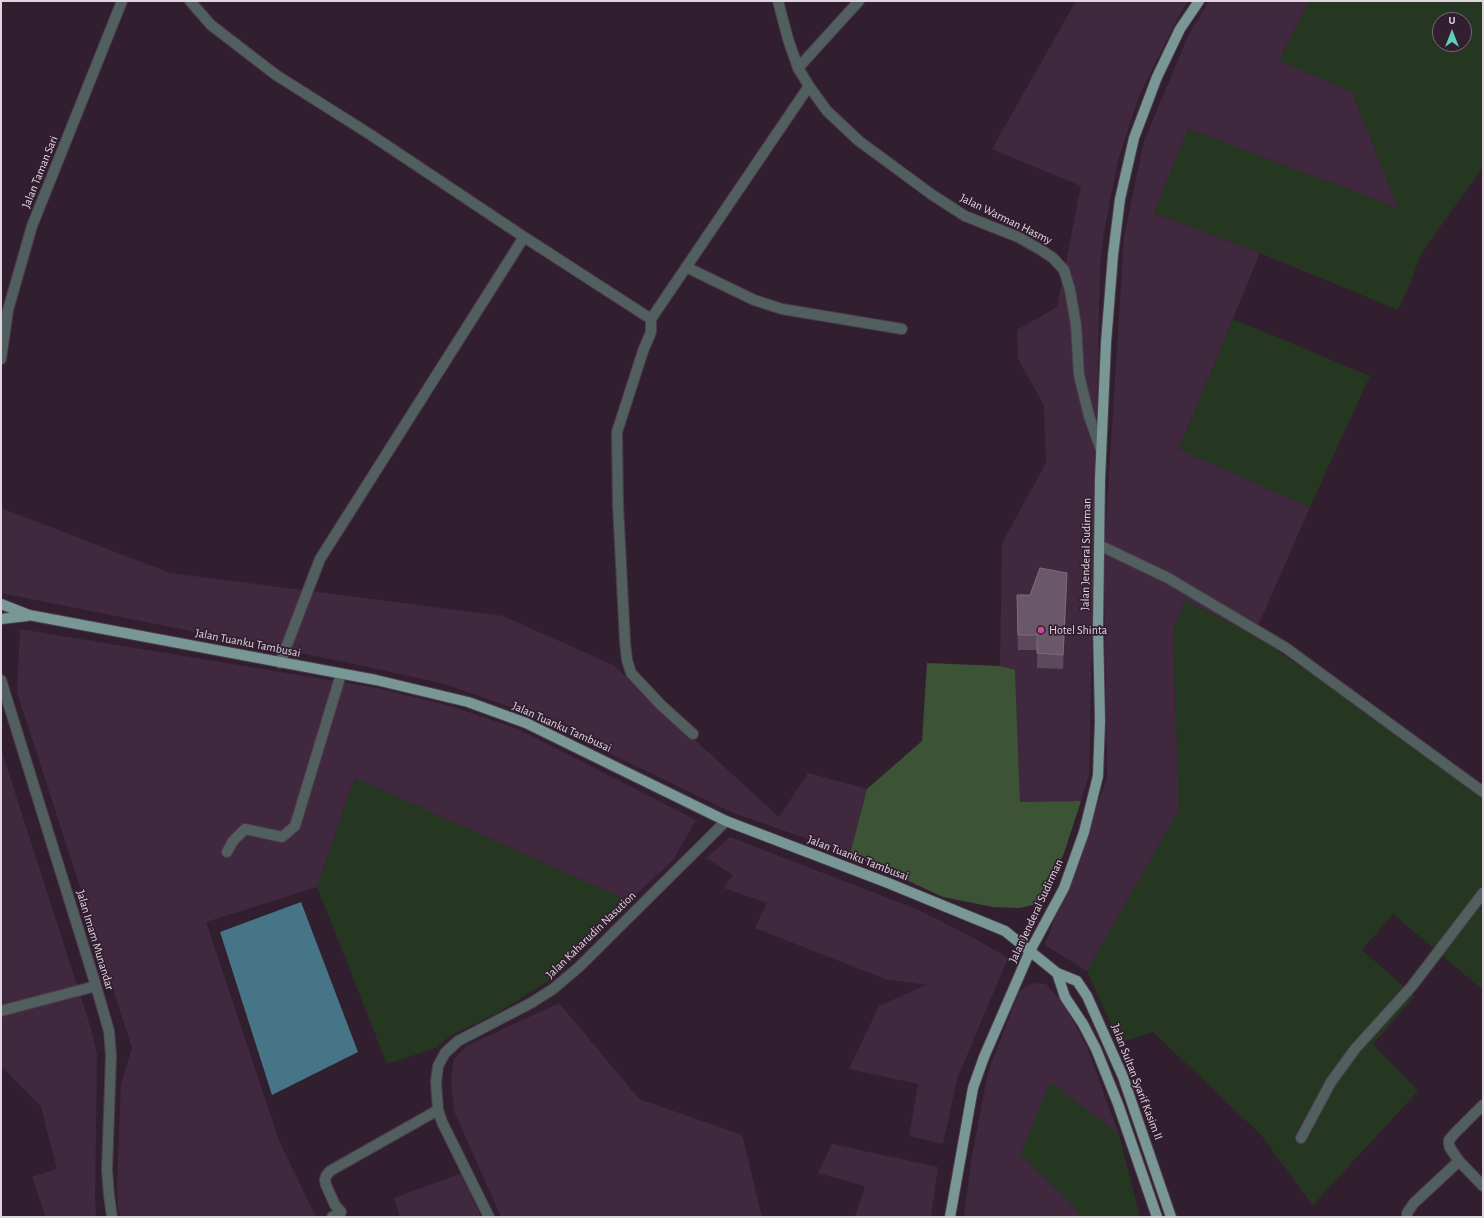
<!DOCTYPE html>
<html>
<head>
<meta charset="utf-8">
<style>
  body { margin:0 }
  #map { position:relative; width:1484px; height:1218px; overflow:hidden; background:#311f30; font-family:"Alegreya Sans",sans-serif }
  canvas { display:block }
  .frame { position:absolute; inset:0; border:2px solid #e1d5e0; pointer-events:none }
  .north { position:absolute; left:1432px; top:12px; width:40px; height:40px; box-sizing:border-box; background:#311f30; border:1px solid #776876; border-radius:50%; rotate:0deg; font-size:11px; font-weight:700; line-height:16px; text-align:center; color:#e1d5e0 }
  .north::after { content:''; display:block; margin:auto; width:14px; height:18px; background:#5dceb9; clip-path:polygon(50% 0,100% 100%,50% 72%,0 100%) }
</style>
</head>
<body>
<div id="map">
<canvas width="1484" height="1218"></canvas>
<div class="frame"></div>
<div class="north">U</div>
</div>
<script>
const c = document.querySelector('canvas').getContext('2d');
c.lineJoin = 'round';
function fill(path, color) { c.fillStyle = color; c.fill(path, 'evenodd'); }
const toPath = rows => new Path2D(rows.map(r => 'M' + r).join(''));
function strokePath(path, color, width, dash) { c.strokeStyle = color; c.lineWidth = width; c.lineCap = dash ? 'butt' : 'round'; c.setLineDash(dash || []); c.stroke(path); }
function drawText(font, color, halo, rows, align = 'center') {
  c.font = font + ' "Alegreya Sans",sans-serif'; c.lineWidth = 3.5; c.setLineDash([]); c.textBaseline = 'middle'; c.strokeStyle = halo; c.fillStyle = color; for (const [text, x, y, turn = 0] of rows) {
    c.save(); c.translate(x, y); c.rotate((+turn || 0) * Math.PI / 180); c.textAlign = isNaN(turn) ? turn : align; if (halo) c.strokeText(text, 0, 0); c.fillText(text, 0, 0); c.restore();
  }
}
fill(toPath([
  [1076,1,1188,1,1178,17,1139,96,1118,160,1104,232,1100,267,1089,775,1081,801,1020,802,1015,671,1000,666,1002,543,1046,463,1044,405,1018,359,1017,330,1057,307,1081,186,992,149],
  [1209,1,1309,1,1279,60,1352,92,1398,208,1188,129,1154,213,1260,253,1179,449,1310,507,1254,635,1185,600,1173,633,1179,810,1087,971,1045,945,1107,778,1104,555,1124,237,1144,141,1189,34],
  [1,508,170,573,503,616,613,665,779,817,808,773,867,789,850,854,731,812,524,712,445,684,345,662,1,593],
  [20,629,377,688,454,707,518,729,696,820,673,860,629,901,355,778,317,887,206,922,280,1143,316,1217,121,1217,118,1210,117,1186,121,1084,132,1048,17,692],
  [1,749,92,1032,97,1054,95,1197,96,1217,46,1217,32,1177,57,1169,41,1107,1,1066],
  [730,837,919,910,972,937,1008,958,957,1079,943,1144,909,1136,918,1084,849,1069,879,1006,926,985,885,979,755,928,767,903,724,888,733,875,706,858],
  [1036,983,1046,984,1066,1007,1087,1047,1119,1135,1051,1083,1071,1204,1082,1217,964,1217,971,1161,988,1072,1019,992,1028,985],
  [559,1003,639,1099,742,1135,762,1217,501,1217,454,1111,451,1079,454,1059,467,1046],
  [832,1144,938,1167,931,1217,855,1217,865,1186,818,1173],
  [462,1173,481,1217,400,1217,394,1198]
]), '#40293f');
fill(toPath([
  [1309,1,1483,1,1483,167,1421,254,1407,291,1398,310,1260,253,1154,213,1188,129,1398,208,1352,92,1279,60],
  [1440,20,1464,20,1464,44,1440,44],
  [1233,319,1370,376,1310,507,1179,449],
  [1185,600,1254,635,1306,670,1483,798,1483,990,1393,914,1362,950,1415,996,1373,1044,1418,1091,1313,1205,1261,1135,1153,1032,1119,1043,1087,971,1179,810,1173,633],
  [355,778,629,901,551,979,496,1014,451,1035,436,1048,387,1064,317,887],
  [1051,1082,1119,1135,1140,1217,1082,1217,1071,1204,1020,1154]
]), '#253720');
fill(toPath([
  [927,663,1000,666,1015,670,1020,802,1081,801,1064,853,1042,903,1019,908,993,907,943,897,850,854,867,789,922,741]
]), '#3c5435');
fill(toPath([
  [301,902,358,1052,272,1095,220,932]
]), '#457586');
const minor = toPath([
  [190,1,211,25,276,75,371,135,524,237,651,319,651,332,643,351,617,432,618,505,625,642,627,660,631,673,661,705,693,734],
  [778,1,788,39,798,68,809,86,827,111,859,141,931,194,965,216,1018,237,1041,250,1053,258,1064,270,1070,290,1076,325,1079,375,1089,416,1101,450],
  [798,68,859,1],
  [686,267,754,300,782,309,902,329],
  [651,319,809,86],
  [1,359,8,310,32,226,122,1],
  [1099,545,1168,578,1286,648,1483,792],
  [280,663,320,559,524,237],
  [1,680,96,986,109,1031,111,1056,107,1170,109,1195,112,1217],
  [227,852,233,841,245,829,282,837,295,826,341,674],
  [1,1011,96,986],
  [1483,1105,1455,1133,1449,1140,1449,1144,1450,1148,1459,1161,1483,1186],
  [1301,1138,1331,1082,1355,1049,1412,986,1483,893],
  [332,1217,341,1212,335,1205,326,1185,325,1180,326,1176,330,1171,438,1110],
  [489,1217,442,1122,438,1110,436,1082,438,1066,445,1053,458,1041,531,1003,553,989,579,967,726,821],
  [1407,1217,1407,1213,1414,1203,1459,1161]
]);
const major = toPath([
  [1,604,29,615,376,680,468,702,526,723,726,821,888,883,1005,931,1057,973,1077,981,1087,996,1123,1077,1171,1217],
  [1,619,27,616],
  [1057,973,1065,997,1083,1024,1096,1049,1118,1104,1157,1217],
  [950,1217,973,1088,984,1057,1030,951,1064,888,1084,832,1098,776,1100,721,1098,627,1100,479,1106,343,1113,255,1120,199,1134,138,1157,77,1180,29,1199,1]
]);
strokePath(minor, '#4d3c4c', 12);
strokePath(major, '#4d3c4c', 12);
strokePath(minor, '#515f5e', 10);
strokePath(major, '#799895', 10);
fill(toPath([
  [1067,587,1063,669,1037,668,1037,650,1018,650,1017,610,1030,595]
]), '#5c495b');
fill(toPath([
  [1067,573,1067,587,1063,669,1063,655]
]), '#453244');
const building = toPath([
  [1040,568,1067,573,1063,655,1037,653,1037,635,1018,635,1017,595,1030,595,1040,568]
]);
fill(building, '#6a5869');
strokePath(building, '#7d6b7c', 1);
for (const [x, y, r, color] of [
  [1041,630,4,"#d1479c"]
]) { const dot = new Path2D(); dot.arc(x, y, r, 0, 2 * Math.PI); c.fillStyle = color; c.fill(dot); strokePath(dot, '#311f30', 1.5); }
drawText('12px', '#e1d5e0', '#311f30', [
  ["Jalan Taman Sari",40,172,-68],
  ["Jalan Warman Hasmy",1006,219,26],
  ["Jalan Jenderal Sudirman",1086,554,-89],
  ["Jalan Tuanku Tambusai",248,643,11],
  ["Jalan Tuanku Tambusai",562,727,24],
  ["Jalan Tuanku Tambusai",858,858,21],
  ["Jalan Jenderal Sudirman",1036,911,-65],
  ["Jalan Kaharudin Nasution",591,935,-44],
  ["Jalan Imam Munandar",95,940,73],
  ["Jalan Sultan Syarif Kasim II",1137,1082,69]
]);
drawText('12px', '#e1d5e0', '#311f30', [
  ["Hotel Shinta",1049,630]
], 'left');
</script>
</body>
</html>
